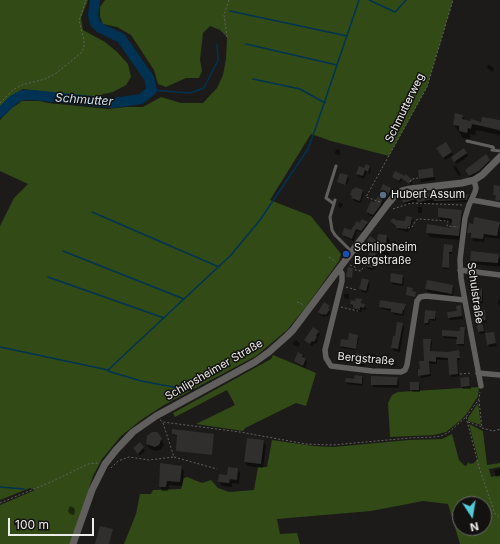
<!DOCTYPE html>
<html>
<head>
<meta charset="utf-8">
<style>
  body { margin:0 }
  #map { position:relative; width:500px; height:544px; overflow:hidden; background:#1c1b19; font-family:Inter,sans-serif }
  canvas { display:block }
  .north { position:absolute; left:452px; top:496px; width:40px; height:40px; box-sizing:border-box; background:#131210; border:1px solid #6a6967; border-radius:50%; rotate:168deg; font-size:11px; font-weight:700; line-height:16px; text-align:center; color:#ececea }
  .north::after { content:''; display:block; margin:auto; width:14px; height:18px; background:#53cbdb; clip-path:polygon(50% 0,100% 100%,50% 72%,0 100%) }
  .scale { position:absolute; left:8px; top:518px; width:86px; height:18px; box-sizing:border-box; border:2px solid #ececea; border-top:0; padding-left:5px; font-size:12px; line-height:14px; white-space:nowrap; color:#ececea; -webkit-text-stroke:3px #131210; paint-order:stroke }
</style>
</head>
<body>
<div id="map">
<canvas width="500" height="544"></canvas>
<div class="north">N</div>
<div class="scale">100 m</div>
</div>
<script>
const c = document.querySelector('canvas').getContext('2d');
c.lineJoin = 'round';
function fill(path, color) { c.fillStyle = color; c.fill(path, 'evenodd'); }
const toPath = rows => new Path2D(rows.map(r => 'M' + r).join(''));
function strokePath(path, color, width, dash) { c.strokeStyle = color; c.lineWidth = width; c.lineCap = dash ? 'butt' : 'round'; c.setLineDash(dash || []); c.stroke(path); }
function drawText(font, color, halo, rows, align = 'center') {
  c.font = font + ' Inter,sans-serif'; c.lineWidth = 3; c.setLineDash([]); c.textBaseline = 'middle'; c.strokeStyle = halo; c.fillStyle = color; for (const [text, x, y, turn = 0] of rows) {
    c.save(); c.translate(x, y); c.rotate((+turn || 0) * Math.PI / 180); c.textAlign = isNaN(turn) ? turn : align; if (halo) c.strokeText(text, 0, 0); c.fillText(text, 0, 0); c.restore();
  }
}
fill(toPath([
  [0,0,88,0,81,18,83,30,105,42,117,52,128,64,131,77,126,85,113,92,103,94,98,98,23,89,14,95,0,108],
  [105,0,453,0,427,87,389,156,331,141,311,134,270,200,311,216,341,254,339,261,305,308,287,330,256,356,164,405,141,420,121,436,102,459,93,476,70,544,0,544,0,505,35,490,30,488,0,500,0,226,14,198,28,184,0,171,0,120,9,110,22,101,39,101,48,103,108,109,126,107,143,107,161,97,181,103,203,103,217,88,223,75,226,59,227,37,220,30,210,26,203,33,200,60,202,71,199,78,186,78,166,87,158,84,154,70,131,35,117,27,103,24,100,17,100,7],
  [273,355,316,373,306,406,296,403,245,428,243,431,196,424,235,405,227,390,175,417,173,413,271,359],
  [479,387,478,396,468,412,461,420,446,432,434,435,390,437,388,403,392,395,398,392],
  [478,403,481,425,468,421,468,418],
  [469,424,483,431,487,465,500,463,500,467,489,469,491,477,500,475,500,544,460,544,448,504,423,501,371,511,277,519,280,534,297,533,300,544,124,544,136,514,140,494,151,494,153,490,181,489,184,478,187,477,202,483,211,480,218,488,229,492,254,490,258,467,267,467,272,440,314,446,333,447,409,440,442,439,452,434,459,460,465,466,467,465,468,462,470,464,474,463,478,459],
  [460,504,484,504,484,528,460,528]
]), '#314a16');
fill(toPath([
  [488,64,494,68,493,72,487,68],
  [462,116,465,120,500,124,500,129,485,125,485,127,500,131,500,135,476,130,475,135,471,134,470,139,463,138,454,125],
  [445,143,454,156,464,149,468,156,457,164,452,156,445,160,438,148],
  [336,149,340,150,340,155,335,154],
  [489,160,492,165,472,180,468,175],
  [456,166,461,175,459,176,453,167],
  [370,167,371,169,370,174,367,172,364,179,358,176,357,174],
  [433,169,435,180,421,182,420,179],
  [347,176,349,179,347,184,339,182,339,183,338,182],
  [393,177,407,177,413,183,410,185,402,179,400,183],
  [390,189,392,192,389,199,386,202,384,201,381,209,374,217,368,214,367,212],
  [363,191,364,193,361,203,354,201,351,195],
  [438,193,440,197,456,196,464,194,465,195,469,195,470,198,468,202,425,203,425,204,421,204,419,201,405,205,402,198],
  [339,202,343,204,341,208,338,206],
  [418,207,422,207,422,213,418,213],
  [461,211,464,216,461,240,430,237,427,232,452,229,453,223,441,221,439,217],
  [411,218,413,220,411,229,410,229,408,232,399,230,391,222,406,222],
  [367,223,369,226,363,233,357,231,354,241,344,237,343,234,351,232,359,225],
  [499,223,500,230,499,239,485,237,484,242,473,241,472,236,469,233],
  [387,236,391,244,389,255,382,254,381,256,373,248,368,240,378,243],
  [445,245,452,246,453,248,452,254,449,254,449,269,444,269,443,266],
  [376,254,377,257,374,270,368,269,364,264],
  [498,255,500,258,500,267,473,264,471,260],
  [403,276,404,279,403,286,392,284,391,282],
  [368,281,370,284,367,293,362,292,360,289],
  [427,282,452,286,454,288,453,296,428,292,426,289],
  [478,290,482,290,483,292,483,303,476,305,475,302],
  [344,294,349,294,349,299,344,298],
  [361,300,362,304,364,305,366,308,365,310,362,309,361,312,355,311,351,304],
  [498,300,500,300,500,307,499,306],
  [405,305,406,307,403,316,393,314,392,311,382,309,380,306],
  [329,307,330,313,327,317,325,315,324,317,320,315,319,312],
  [460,307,463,319,450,320,449,318,458,312],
  [484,311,487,322,483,323,485,333,481,334,479,332],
  [435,312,436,314,436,321,430,320,429,325,426,325,425,323],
  [403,324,404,327,400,352,394,351,392,348],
  [465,328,466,330,464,346,458,345,458,339,444,338,443,336,461,332],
  [318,332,320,334,317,339,318,341,316,344,314,343,312,346,306,340],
  [493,333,497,346,489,347,488,345],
  [357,336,359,338,356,350,342,348,341,346],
  [296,340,300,344,298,347,293,344],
  [431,340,432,343,431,352,448,353,458,351,460,360,458,360,459,376,452,377,450,374,449,360,437,360,437,364,430,364,431,376,421,378,419,370,421,370,425,362],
  [303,355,307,362,305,368,297,363,295,361],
  [362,355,365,367,356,365,354,363],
  [394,359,396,361,395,367,389,366,387,363],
  [362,377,363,379,363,386,348,384,346,382],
  [397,378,399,381,398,388,373,387,372,384],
  [469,378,471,389,463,389,461,386],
  [419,383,420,385,420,392,413,392,411,390],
  [173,430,214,435,212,455,177,451,178,436,173,435],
  [160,436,164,445,160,450,155,451,149,448,147,444],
  [263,441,266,446,263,468,248,466,245,462],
  [140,443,145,451,140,456,136,451],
  [181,467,184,471,182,486,169,485,168,491,162,491,160,486],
  [237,469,240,473,239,484,232,483,232,487,222,486,219,482],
  [500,469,500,476,496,477,494,470],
  [70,506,74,508,75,510,74,515,70,514,68,511]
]), '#0007');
strokePath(toPath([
  [369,0,395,12,398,9,406,0],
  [230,11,347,36],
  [246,44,337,65],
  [253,79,300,89,325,103],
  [152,90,190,93,204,88,218,60,217,44],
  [92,212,219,267],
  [63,251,184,299],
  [48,277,164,318],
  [0,347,108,370,231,255,260,220,308,149,316,127,359,0],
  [108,371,141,381,190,390],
  [0,487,24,489]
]), '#003353', 1.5);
strokePath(toPath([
  [0,113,13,100,22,95,32,95,113,103,141,99,152,90,149,78,121,38,100,28,95,23,93,15,95,0]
]), '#003353', 10);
fill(toPath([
  [455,113,463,115,462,119,471,121,471,119,481,122,482,117,500,120,500,130,472,124,471,129,468,128,467,133,459,131,459,126,453,125],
  [446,142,452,152,443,158,436,148],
  [464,148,467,153,454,162,451,157],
  [486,154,490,160,479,171,469,176,465,170],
  [366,164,370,166,368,172,365,170,363,176,356,174,359,166,364,168],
  [433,168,434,177,419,179,418,170],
  [395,171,405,176,406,174,412,180,409,184,401,178,399,181,392,177],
  [340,173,348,175,345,185,337,182],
  [383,184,391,188,388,196,385,200,383,199,380,206,373,215,366,212,371,201,375,202],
  [494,185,500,186,500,201,495,200,496,195,493,195],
  [355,187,363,190,360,201,351,198,352,196,350,195,352,189,354,189],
  [439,192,439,196,455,195,455,193,465,192,465,195,469,194,467,200,439,201,434,201,434,199,418,202,416,199,403,203,401,197,409,194],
  [438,208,462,210,459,236,426,233,427,224,451,228,452,219,438,217],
  [406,216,412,217,410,227,408,226,407,229,396,228,396,226,390,221,393,218,396,220,405,221],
  [474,217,500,222,497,236,484,234,483,239,471,238,471,233,467,233,469,223,473,224],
  [362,219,368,222,361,231,356,229,352,239,342,235,344,228,351,230,357,221,359,223],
  [378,234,387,235,386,248,378,246,377,250,367,240,370,236,377,241],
  [444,244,453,245,452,252,449,252,449,268,442,267],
  [471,251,499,254,498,263,470,261],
  [369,252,376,253,373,268,365,266,366,264,363,264,365,257,368,258],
  [348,267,353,268,352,278,346,277],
  [391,273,403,275,402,284,390,282],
  [362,278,369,280,366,291,359,289],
  [427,280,453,285,452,294,425,289],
  [407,287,413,288,412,291,416,292,415,297,406,295],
  [477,287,478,289,482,288,482,301,474,303,472,288],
  [356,298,362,299,361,303,365,304,364,308,360,307,360,310,353,308,353,305,350,304,351,300,355,301],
  [380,300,406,304,404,310,403,310,402,314,391,312,391,309,379,307],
  [324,302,330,306,328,308,330,309,326,315,323,314,322,315,318,312],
  [461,305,462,316,448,318,447,312,457,311,456,306],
  [425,310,436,311,435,319,429,319,428,323,424,323],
  [485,310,486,320,482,321,484,331,478,332,475,312],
  [397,322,403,323,398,349,391,348,393,336,395,336],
  [313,327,319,331,316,336,317,337,314,342,312,341,310,344,304,340],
  [460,327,465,327,464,344,456,344,457,337,442,336,442,330,460,331],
  [494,332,496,343,487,345,485,333],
  [349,333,358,335,356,349,340,346,341,339,348,340],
  [423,339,431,339,430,351,448,352,459,350,460,358,457,358,458,374,449,375,448,358,436,357,436,362,429,361,430,374,418,376,418,369,420,369,419,361,424,361],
  [298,352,303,355,302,357,306,358,303,366,294,361],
  [355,353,363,354,362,360,364,360,364,364,353,363],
  [387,357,395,358,394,365,386,364],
  [355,375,362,376,362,384,345,382,346,378,354,379],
  [371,376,398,377,397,385,371,385],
  [469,377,470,386,461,387,460,378],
  [410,382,419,382,419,390,410,390],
  [172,429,214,434,212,455,176,451,177,435,172,434],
  [152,432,157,432,162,438,159,445,155,447,146,444,147,436],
  [247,438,264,440,261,464,244,462],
  [140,442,144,447,138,454,133,448],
  [160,463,182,466,180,482,167,481,166,487,159,487],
  [228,467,238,468,237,480,230,479,229,483,218,482,219,474,227,475],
  [100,526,113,529,109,544,95,544]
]), '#312f2e');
strokePath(toPath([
  [227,37,224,15,229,0],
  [0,103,14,89,22,85,45,79,55,74,80,54,84,48,84,40,79,21,86,0],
  [410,182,412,179,418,178],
  [380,202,366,197,427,87,453,0],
  [393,209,411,203,462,205],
  [408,228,412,227,416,220,419,219,448,221,447,226,458,227],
  [365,246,382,251,383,248],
  [329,257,336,262],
  [350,265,355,267,355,270,361,271,364,266],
  [346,287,357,290],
  [297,302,304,305],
  [341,307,358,311],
  [460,374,472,373],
  [187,385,193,388],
  [479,400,482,428,493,431,500,429],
  [466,417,479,467,495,514,500,518],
  [160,420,163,422,240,432,306,444,332,445,410,438,434,437,441,436,449,432,466,417,479,399,480,392],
  [468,422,482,427],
  [163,423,174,457,217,469],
  [111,468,118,461,129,457,149,460,174,457],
  [0,503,51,482,88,464,99,463]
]), '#646361', 1, [2, 2]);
strokePath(toPath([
  [467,141,493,147,494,150],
  [492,150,500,151],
  [335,200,330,217,332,230,335,235,352,252],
  [334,204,326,198,336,166]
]), '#605f5d', 3);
strokePath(toPath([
  [474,180,476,188,475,192,469,205,465,218,460,260,461,278,465,301,481,386],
  [472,200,500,205],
  [339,269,342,274,342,281,325,350,326,358,331,366,372,371,401,372,405,370,407,365,417,301,420,297,426,296,464,300],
  [460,270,500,275],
  [478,373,500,375]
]), '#605f5d', 5.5);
strokePath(toPath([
  [73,544,92,490,105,464,116,450,133,432,156,416,255,362,269,352,287,336,293,330,387,205,395,195,402,191,410,189,462,183,474,180,482,175,500,157]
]), '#605f5d', 7);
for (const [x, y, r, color] of [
  [383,195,4,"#5c6f8a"],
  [346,254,4,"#1a4fb4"]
]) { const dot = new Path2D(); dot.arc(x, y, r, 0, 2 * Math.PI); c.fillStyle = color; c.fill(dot); strokePath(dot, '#131210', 1.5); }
drawText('11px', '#ececea', '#131210', [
  ["Schmutterweg",405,108,-64],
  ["Schulstraße",475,293,82],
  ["Bergstraße",366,359,5],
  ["Schlipsheimer Straße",214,370,-30]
]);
drawText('11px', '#ececea', '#131210', [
  ["Hubert Assum",391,195],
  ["Schlipsheim",354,248],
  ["Bergstraße",354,261]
], 'left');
drawText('italic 12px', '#cde1f2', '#131210', [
  ["Schmutter",84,100,4]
]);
</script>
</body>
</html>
